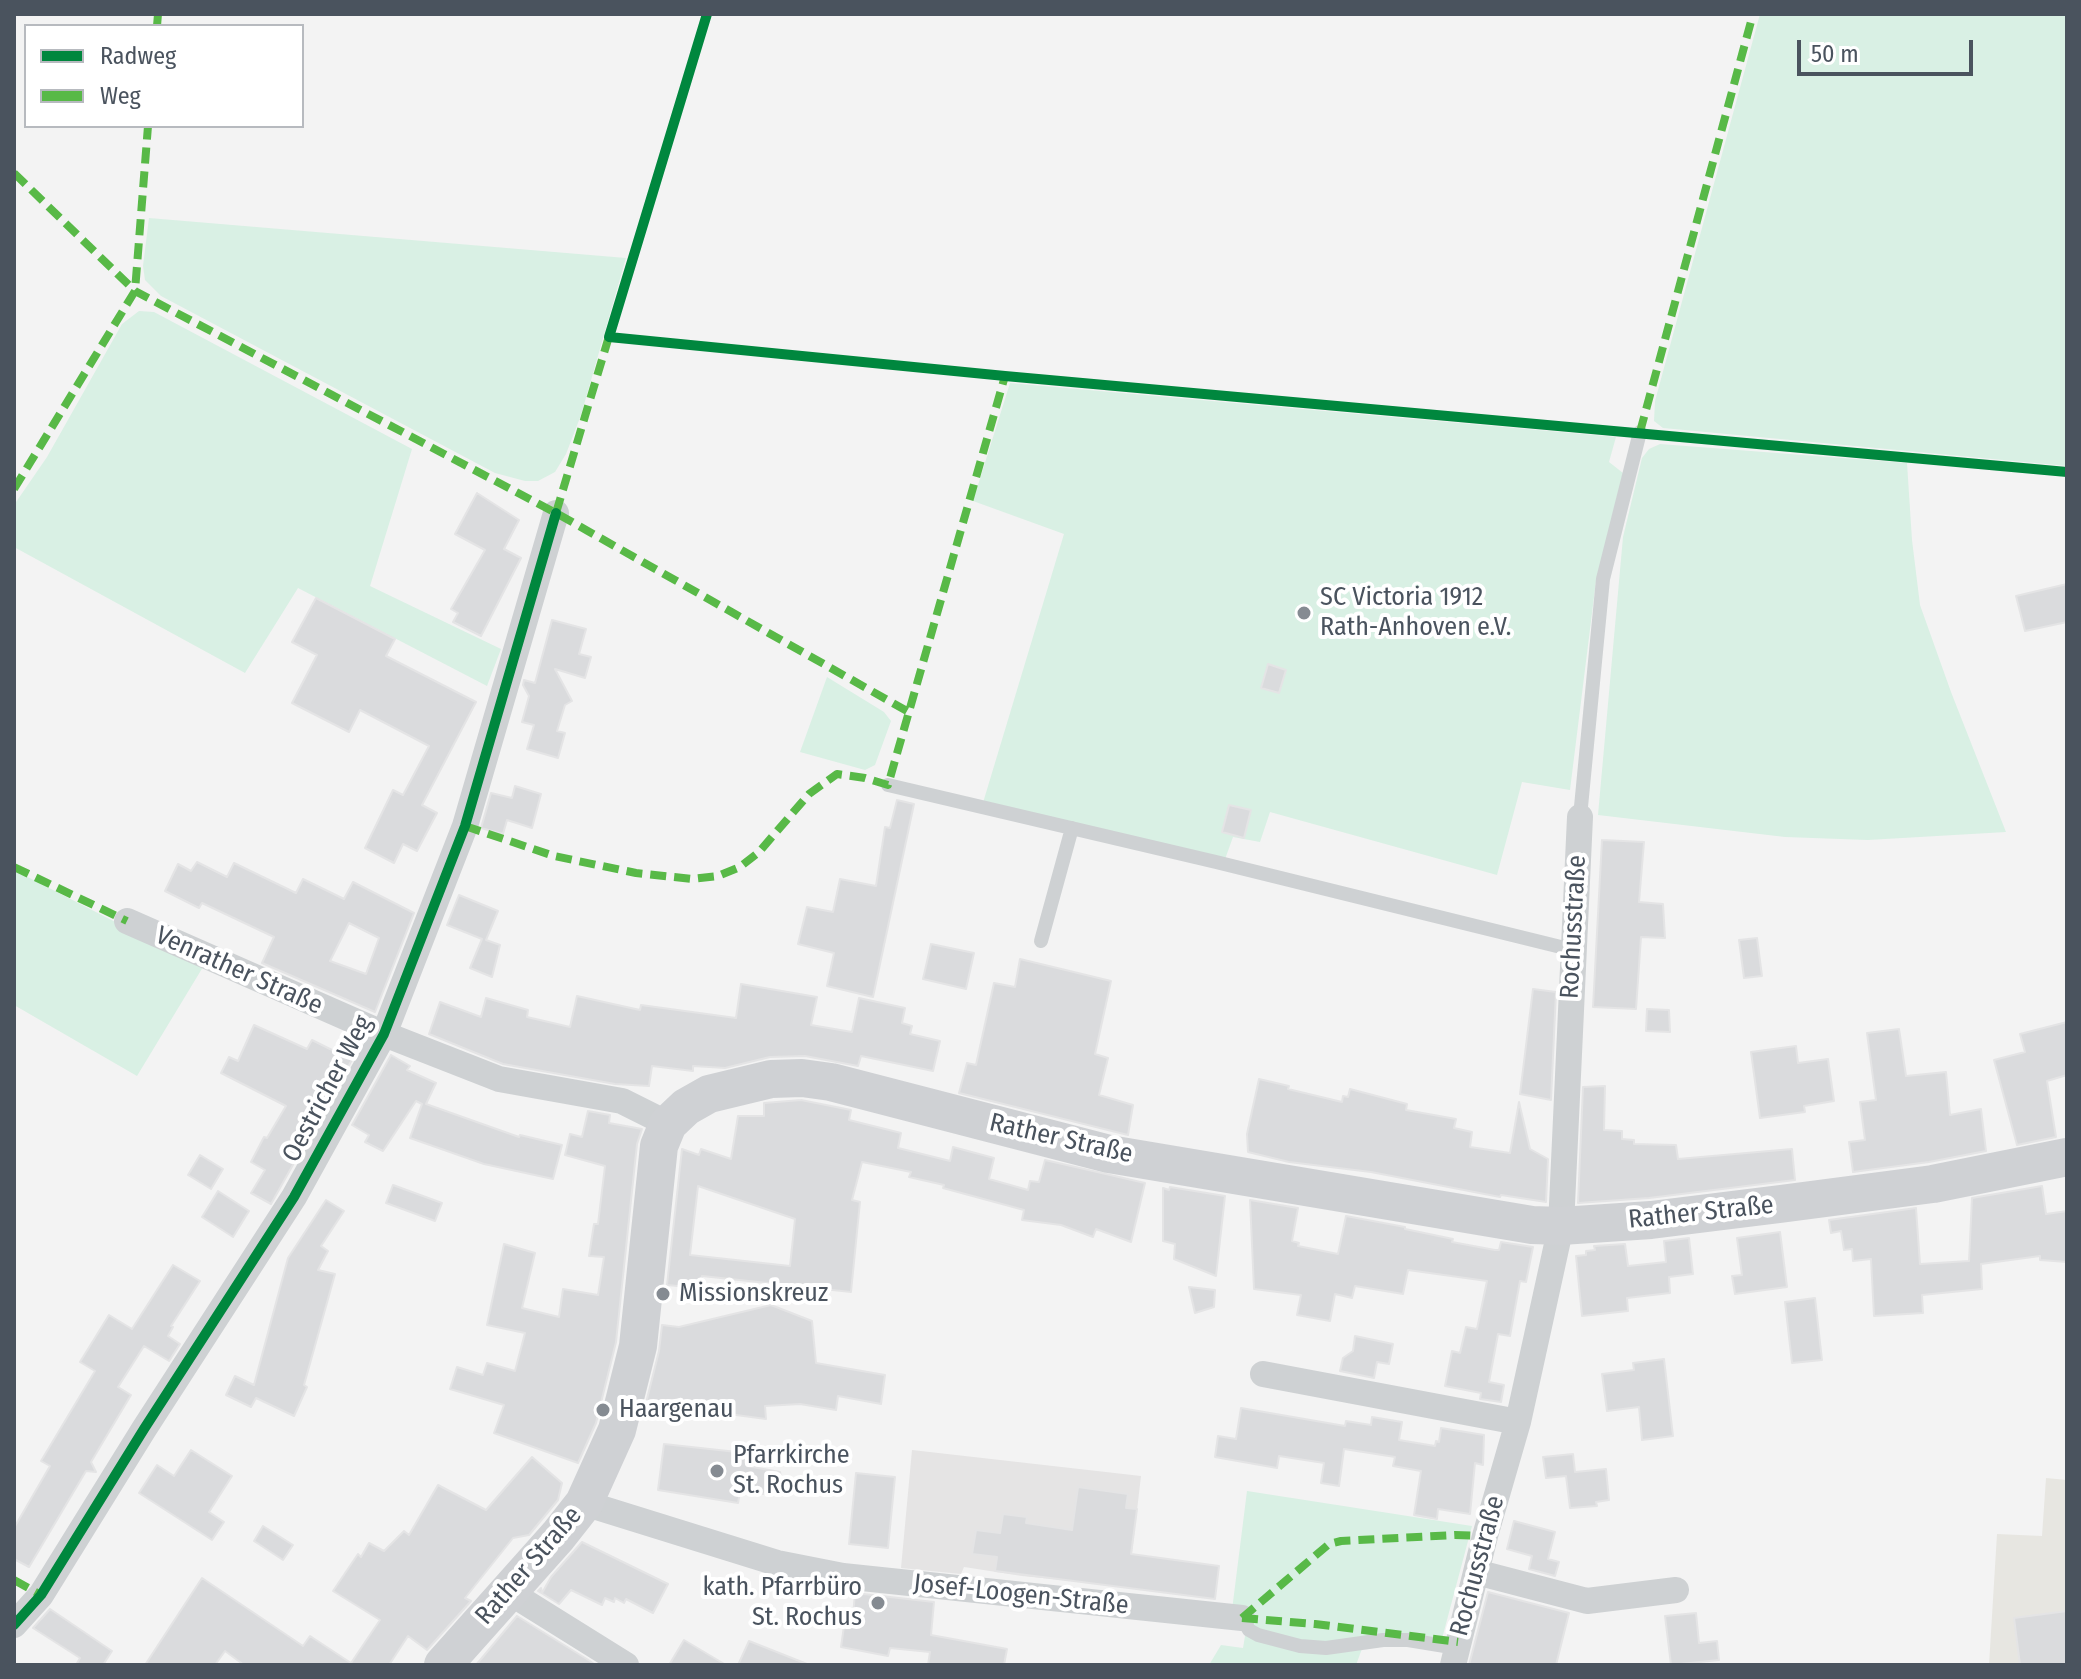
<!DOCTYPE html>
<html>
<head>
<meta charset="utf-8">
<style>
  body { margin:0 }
  #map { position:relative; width:2081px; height:1679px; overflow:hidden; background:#f3f3f3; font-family:"Fira Sans Condensed",sans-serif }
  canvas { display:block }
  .frame { position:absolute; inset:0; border:16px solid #4a535e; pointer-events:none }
  .legend { position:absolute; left:24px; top:24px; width:280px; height:104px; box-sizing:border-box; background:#fff; border:2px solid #b7babf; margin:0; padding:10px 14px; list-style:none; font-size:24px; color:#4a535e }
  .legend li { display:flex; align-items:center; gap:16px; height:40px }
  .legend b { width:40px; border:2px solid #b7babf }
  .scale { position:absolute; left:1797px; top:40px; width:176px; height:36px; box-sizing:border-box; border:4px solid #4a535e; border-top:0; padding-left:10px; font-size:24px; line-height:28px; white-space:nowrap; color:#4a535e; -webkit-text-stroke:6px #fff; paint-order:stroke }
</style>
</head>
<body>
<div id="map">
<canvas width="2081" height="1679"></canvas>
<div class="frame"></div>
<ul class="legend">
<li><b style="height:10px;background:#00873e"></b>Radweg</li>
<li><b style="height:10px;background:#58b947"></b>Weg</li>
</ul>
<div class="scale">50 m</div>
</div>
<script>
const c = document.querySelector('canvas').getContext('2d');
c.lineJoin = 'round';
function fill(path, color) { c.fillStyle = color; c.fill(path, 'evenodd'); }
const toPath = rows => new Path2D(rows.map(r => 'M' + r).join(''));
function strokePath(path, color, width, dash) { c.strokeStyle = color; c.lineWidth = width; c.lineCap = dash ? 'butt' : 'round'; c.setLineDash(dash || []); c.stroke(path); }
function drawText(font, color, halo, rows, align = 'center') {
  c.font = font + ' "Fira Sans Condensed",sans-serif'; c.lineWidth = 8; c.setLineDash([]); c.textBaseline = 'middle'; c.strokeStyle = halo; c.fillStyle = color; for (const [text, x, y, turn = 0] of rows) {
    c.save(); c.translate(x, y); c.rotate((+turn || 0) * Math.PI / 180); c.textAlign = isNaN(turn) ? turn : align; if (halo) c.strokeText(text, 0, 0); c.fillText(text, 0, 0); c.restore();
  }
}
fill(toPath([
  [2046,1478,2067,1480,2067,1665,1989,1665,1997,1534,2042,1536]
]), '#e7e6e1');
fill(toPath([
  [912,1450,1141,1476,1131,1562,1103,1584,1022,1576,964,1567,961,1574,901,1568]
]), '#e5e4e4');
fill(toPath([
  [1760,14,2067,14,2067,466,1663,428,1654,421,1655,401],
  [149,218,626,258,581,415,566,454,555,472,538,481,525,481,495,473,161,296,145,280,143,266],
  [139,311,154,312,412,449,370,586,501,649,487,686,298,588,245,673,14,547,14,505,47,457,122,324],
  [1010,383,1616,437,1609,462,1623,473,1596,581,1570,790,1522,782,1497,875,1270,812,1260,842,1233,837,1224,862,982,806,1064,534,973,501],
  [1660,444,1907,463,1912,540,1920,605,1951,692,2006,832,1868,840,1785,837,1598,815,1623,537,1642,458,1649,449],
  [827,677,884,712,891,721,875,765,865,770,800,752],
  [14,870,203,967,137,1076,14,1005],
  [1247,1491,1472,1526,1439,1650,1399,1644,1363,1646,1356,1665,1209,1665,1221,1645,1243,1648,1249,1612,1232,1610]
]), '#d9f0e4');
const building = toPath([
  [477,493,519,520,504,549,521,558,481,636,453,622,458,613,451,609,485,550,455,534,477,493],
  [2067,584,2067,622,2025,631,2016,596,2067,584],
  [316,598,395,639,386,656,476,702,422,805,437,813,417,851,403,844,394,863,365,848,393,790,403,795,429,746,360,710,349,732,292,703,317,655,292,642,316,598],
  [552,620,586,629,579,654,591,657,585,678,555,669,572,701,565,705,557,731,565,733,558,758,527,749,534,725,522,722,529,696,523,685,524,680,535,683,552,620],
  [1268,664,1286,670,1279,693,1261,688,1268,664],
  [515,786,541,794,532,828,507,820,503,834,481,828,491,793,512,798,515,786],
  [897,800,914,804,873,997,827,986,834,953,798,944,807,907,833,912,840,879,876,886,885,827,890,828,897,800],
  [1229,805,1251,810,1244,838,1222,832,1229,805],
  [1602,840,1644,842,1639,902,1663,904,1665,938,1641,937,1636,1009,1593,1007,1602,840],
  [197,862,227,877,234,863,296,893,303,879,344,899,353,882,414,913,375,1012,262,963,274,937,202,903,199,908,165,891,178,864,191,871,197,862],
  [349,923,379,938,366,974,330,961,349,923],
  [459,895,498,911,486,940,500,945,492,977,470,968,482,939,447,925,459,895],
  [1757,938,1762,976,1744,978,1739,940,1757,938],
  [931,944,974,953,966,989,923,979,931,944],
  [1020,959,1111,981,1095,1054,1108,1058,1099,1095,1133,1105,1128,1135,959,1093,967,1063,976,1065,994,983,1015,987,1020,959],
  [741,984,817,997,811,1025,852,1032,859,998,905,1008,902,1023,912,1026,910,1034,940,1041,933,1071,861,1056,858,1066,805,1056,770,1057,725,1068,693,1066,693,1071,652,1066,649,1086,615,1084,503,1064,429,1034,440,1002,481,1017,486,998,528,1010,527,1017,570,1027,577,996,640,1010,641,1005,736,1018,741,984],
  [1533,989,1556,992,1551,1100,1520,1094,1533,989],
  [1647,1009,1669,1010,1670,1032,1646,1031,1647,1009],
  [2067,1022,2067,1075,2047,1081,2056,1137,2017,1145,1994,1060,2025,1052,2020,1034,2067,1022],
  [254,1025,307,1049,312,1040,340,1054,348,1036,362,1042,271,1204,251,1193,265,1170,251,1162,264,1137,267,1138,286,1106,221,1073,229,1057,238,1061,254,1025],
  [1899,1029,1906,1076,1946,1072,1950,1115,1981,1109,1986,1151,1929,1162,1853,1172,1849,1142,1865,1140,1860,1102,1876,1100,1867,1033,1899,1029],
  [1796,1046,1798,1063,1828,1059,1834,1101,1804,1106,1805,1112,1760,1118,1751,1052,1796,1046],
  [391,1055,410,1066,407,1070,436,1083,426,1104,519,1137,520,1135,562,1145,553,1179,484,1164,410,1138,422,1104,416,1101,383,1151,365,1142,369,1135,352,1125,391,1055],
  [1259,1079,1289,1086,1288,1089,1342,1102,1343,1096,1348,1097,1350,1089,1407,1104,1406,1110,1456,1119,1454,1128,1472,1132,1470,1147,1510,1153,1519,1102,1530,1149,1548,1159,1546,1202,1501,1195,1500,1197,1371,1172,1289,1162,1248,1152,1247,1134,1259,1079],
  [1605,1086,1604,1130,1622,1131,1622,1139,1634,1140,1634,1144,1676,1145,1678,1159,1792,1149,1795,1180,1649,1198,1578,1203,1583,1087,1605,1086],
  [801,1100,851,1110,849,1120,901,1133,898,1148,950,1161,953,1147,994,1158,989,1179,1028,1190,1030,1181,1039,1182,1045,1160,1145,1183,1131,1242,1096,1229,1093,1237,1061,1225,1022,1220,1024,1210,943,1188,944,1185,909,1177,911,1172,862,1162,852,1200,860,1202,851,1292,702,1276,699,1288,667,1285,682,1149,699,1155,701,1149,731,1159,738,1116,764,1116,764,1103,801,1100],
  [698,1186,795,1219,790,1266,690,1255,698,1186],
  [588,1111,610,1115,609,1123,642,1129,637,1144,616,1342,596,1423,578,1463,494,1433,504,1405,450,1389,457,1367,483,1375,487,1363,515,1371,525,1333,487,1325,504,1244,535,1253,522,1308,559,1317,563,1289,598,1295,604,1257,589,1256,594,1224,598,1224,605,1166,565,1155,570,1134,582,1137,588,1111],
  [200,1155,223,1169,211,1189,188,1175,200,1155],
  [393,1185,442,1203,435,1221,386,1203,393,1185],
  [2042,1186,2046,1214,2067,1211,2067,1262,2040,1260,2040,1256,1981,1264,1982,1289,1922,1295,1923,1313,1874,1316,1871,1259,1853,1261,1852,1249,1844,1250,1841,1231,1831,1233,1829,1220,1916,1208,1920,1264,1969,1261,1972,1198,2042,1186],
  [1170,1187,1225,1196,1216,1276,1174,1259,1175,1244,1163,1241,1163,1188,1169,1190,1170,1187],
  [218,1191,249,1211,233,1237,202,1217,218,1191],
  [326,1200,344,1211,321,1246,328,1251,318,1270,335,1274,304,1385,307,1387,294,1416,256,1398,251,1407,226,1395,235,1376,254,1385,288,1258,326,1200],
  [1250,1200,1298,1208,1292,1241,1299,1243,1298,1246,1338,1254,1346,1216,1405,1227,1405,1229,1453,1239,1452,1242,1495,1250,1499,1250,1501,1242,1533,1247,1526,1282,1520,1281,1510,1336,1498,1334,1489,1382,1504,1385,1501,1402,1480,1399,1481,1393,1445,1386,1452,1351,1460,1353,1466,1327,1477,1329,1487,1281,1408,1270,1403,1294,1355,1286,1352,1298,1335,1294,1330,1321,1297,1315,1301,1295,1254,1289,1250,1200],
  [1780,1232,1787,1287,1735,1294,1732,1276,1742,1275,1737,1238,1780,1232],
  [1689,1238,1693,1274,1669,1277,1670,1293,1627,1298,1628,1311,1582,1316,1576,1256,1586,1255,1586,1251,1595,1250,1594,1246,1625,1244,1628,1266,1666,1262,1664,1241,1689,1238],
  [173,1265,200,1281,171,1326,173,1327,168,1336,180,1344,169,1361,144,1346,118,1387,131,1395,91,1462,96,1472,86,1471,29,1567,14,1559,14,1528,50,1466,41,1461,95,1371,80,1362,109,1315,132,1329,173,1265],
  [1189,1287,1215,1290,1214,1307,1195,1313,1189,1287],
  [1815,1298,1822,1360,1792,1363,1785,1302,1815,1298],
  [771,1305,812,1321,816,1363,885,1375,881,1404,838,1396,836,1410,800,1404,765,1406,766,1419,646,1403,659,1351,662,1325,679,1327,771,1305],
  [1355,1336,1393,1344,1389,1364,1377,1362,1374,1378,1340,1371,1343,1358,1353,1351,1355,1336],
  [1664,1359,1673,1436,1642,1440,1639,1407,1607,1411,1602,1374,1634,1370,1633,1363,1664,1359],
  [1241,1408,1345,1426,1346,1421,1371,1425,1372,1417,1402,1422,1399,1440,1435,1446,1436,1441,1439,1442,1441,1428,1484,1435,1483,1465,1475,1463,1470,1514,1438,1509,1437,1519,1414,1515,1421,1471,1393,1466,1395,1457,1344,1449,1339,1486,1321,1483,1324,1463,1279,1456,1277,1468,1215,1457,1218,1436,1236,1439,1241,1408],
  [664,1444,746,1453,747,1466,780,1472,783,1487,779,1495,740,1492,738,1503,658,1490,664,1444],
  [191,1450,232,1476,209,1512,224,1522,212,1540,139,1493,157,1465,174,1476,191,1450],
  [1573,1454,1575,1472,1606,1469,1609,1500,1596,1502,1597,1506,1570,1508,1566,1476,1546,1478,1543,1457,1573,1454],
  [532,1457,562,1483,558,1500,529,1535,513,1538,465,1598,471,1601,427,1650,408,1636,389,1665,244,1665,225,1651,215,1665,145,1665,202,1578,303,1646,310,1636,351,1663,380,1620,333,1591,358,1554,361,1557,369,1543,384,1551,404,1531,409,1535,438,1485,486,1510,532,1457],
  [856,1473,895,1477,888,1548,849,1544,856,1473],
  [1078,1487,1128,1494,1126,1508,1137,1509,1131,1554,1219,1566,1215,1599,995,1571,997,1557,972,1554,976,1530,1000,1533,1003,1514,1027,1517,1026,1523,1072,1530,1078,1487],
  [1514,1521,1555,1532,1548,1559,1559,1562,1555,1576,1529,1569,1532,1556,1507,1549,1514,1521],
  [263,1526,293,1545,283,1560,254,1541,263,1526],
  [582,1542,668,1584,653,1613,626,1599,624,1603,615,1598,614,1602,605,1598,602,1605,571,1590,559,1604,538,1591,541,1588,542,1593,551,1577,582,1542],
  [1488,1592,1569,1613,1556,1665,1469,1665,1488,1592],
  [855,1593,934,1602,931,1635,1007,1649,1004,1665,928,1665,930,1652,890,1648,888,1656,841,1647,844,1626,852,1627,855,1593],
  [50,1609,112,1651,103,1665,76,1665,80,1658,33,1628,50,1609],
  [2067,1611,2067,1665,2020,1665,2014,1618,2067,1611],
  [1696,1613,1699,1643,1717,1641,1719,1660,1671,1665,1665,1616,1696,1613],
  [517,1616,590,1661,595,1665,476,1665,517,1616],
  [684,1640,726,1665,669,1665,684,1640],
  [749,1641,807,1664,806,1665,738,1665,749,1641]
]);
fill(building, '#dadbdd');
strokePath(building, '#e4e4e5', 2);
strokePath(toPath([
  [888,785,1216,862,1573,950],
  [1580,817,1603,579,1640,432],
  [1041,941,1072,828],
  [1242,1618,1249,1630,1258,1635,1300,1646,1326,1648,1383,1640,1408,1640,1457,1648]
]), '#ced1d3', 14);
strokePath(toPath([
  [127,921,384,1034,499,1079,622,1101,668,1124],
  [1263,1374,1518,1422],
  [584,1503,777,1563,843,1576,1242,1618],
  [1476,1572,1587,1601,1676,1590],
  [509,1592,626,1665],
  [14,1625,41,1595,144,1429,294,1197,384,1034,465,826,556,513],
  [1453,1665,1485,1536,1518,1422,1561,1226,1580,817]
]), '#ced1d3', 26);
strokePath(toPath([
  [443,1665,558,1536,584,1503,617,1430,638,1346,659,1146,668,1124,686,1107,709,1094,771,1079,802,1078,831,1082,1109,1154,1532,1225,1561,1226,1651,1220,1780,1204,1933,1184,2067,1157]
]), '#cfd1d4', 38);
strokePath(toPath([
  [157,26,158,14],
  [14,173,135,291,556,513,907,711],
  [1640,432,1753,14],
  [14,489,135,291,148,126],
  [556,513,610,333],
  [465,826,554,856,636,873,692,879,718,876,740,867,759,852,809,794,837,774,865,778,888,785,1005,376],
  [14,867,127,921],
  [14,1580,41,1595],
  [1242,1618,1329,1544,1341,1541,1455,1535,1485,1536],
  [1242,1618,1315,1624,1458,1642]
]), '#58b947', 8, [16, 8]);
strokePath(toPath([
  [707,14,609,337,1005,376,2067,472],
  [14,1625,41,1595,144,1429,294,1197,384,1034,465,826,556,513]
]), '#00873e', 10);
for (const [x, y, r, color] of [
  [1304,613,8,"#858b92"],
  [663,1294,8,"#858b92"],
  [603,1410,8,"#858b92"],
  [717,1471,8,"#858b92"],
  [878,1603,8,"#858b92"]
]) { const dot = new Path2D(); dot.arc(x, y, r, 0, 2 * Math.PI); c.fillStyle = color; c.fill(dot); strokePath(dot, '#fff', 3); }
drawText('26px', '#4a535e', '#fff', [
  ["SC Victoria 1912",1320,598],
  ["Rath-Anhoven e.V.",1320,628],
  ["Missionskreuz",679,1294],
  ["Haargenau",619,1410],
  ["Pfarrkirche",733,1456],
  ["St. Rochus",733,1486],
  ["kath. Pfarrbüro",862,1588,"right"],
  ["St. Rochus",862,1618,"right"]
], 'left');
drawText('26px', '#4a535e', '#fff', [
  ["Rochusstraße",1574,927,-87],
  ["Venrather Straße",239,971,24],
  ["Oestricher Weg",328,1089,-62],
  ["Rather Straße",1061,1139,13],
  ["Rather Straße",1701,1213,-6],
  ["Rather Straße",529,1566,-49],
  ["Rochusstraße",1478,1566,-75],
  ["Josef-Loogen-Straße",1021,1595,6]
]);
</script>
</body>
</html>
